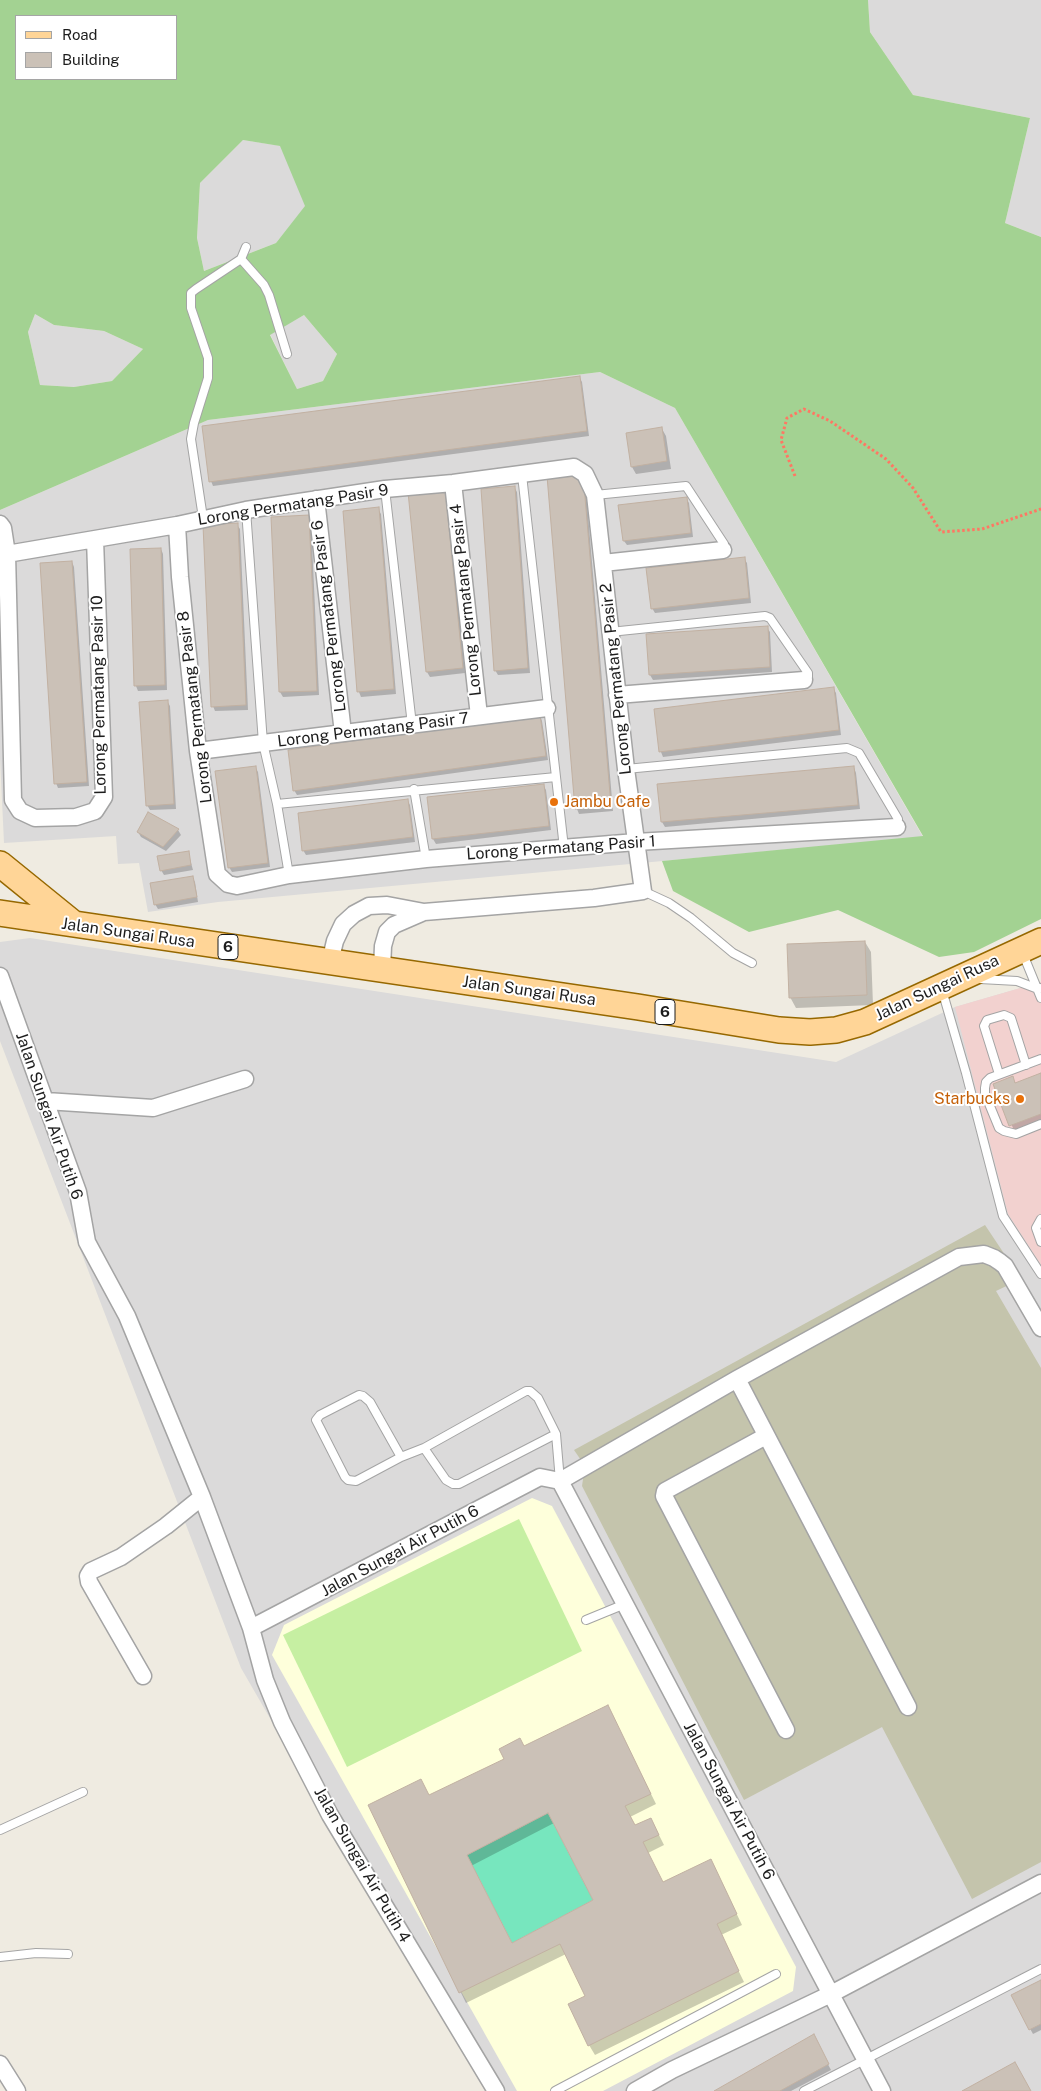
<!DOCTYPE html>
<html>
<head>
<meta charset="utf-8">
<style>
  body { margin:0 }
  #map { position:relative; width:1041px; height:2091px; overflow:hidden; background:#efebe1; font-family:"Public Sans",sans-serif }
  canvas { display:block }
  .legend { position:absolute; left:15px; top:15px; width:162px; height:65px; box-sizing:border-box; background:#fff; border:1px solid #a5a5a5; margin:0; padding:6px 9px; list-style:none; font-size:15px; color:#1d1d1d }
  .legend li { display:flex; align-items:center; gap:10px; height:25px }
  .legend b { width:25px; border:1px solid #a5a5a5 }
</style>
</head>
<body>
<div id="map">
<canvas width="1041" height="2091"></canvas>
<ul class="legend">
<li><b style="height:6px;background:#ffd597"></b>Road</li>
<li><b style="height:14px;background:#cbc1b7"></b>Building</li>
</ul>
</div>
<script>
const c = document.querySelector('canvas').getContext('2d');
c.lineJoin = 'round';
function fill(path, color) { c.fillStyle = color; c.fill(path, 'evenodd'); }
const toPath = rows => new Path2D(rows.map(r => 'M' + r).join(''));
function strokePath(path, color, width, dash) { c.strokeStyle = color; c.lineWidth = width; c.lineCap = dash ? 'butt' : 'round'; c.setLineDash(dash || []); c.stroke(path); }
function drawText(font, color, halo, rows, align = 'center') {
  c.font = font + ' "Public Sans",sans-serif'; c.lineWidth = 4; c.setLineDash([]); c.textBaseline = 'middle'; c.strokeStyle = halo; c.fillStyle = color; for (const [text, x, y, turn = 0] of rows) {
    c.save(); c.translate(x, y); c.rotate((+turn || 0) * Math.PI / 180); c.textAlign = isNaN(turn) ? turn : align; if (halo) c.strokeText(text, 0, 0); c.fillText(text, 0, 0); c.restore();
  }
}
fill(toPath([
  [868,0,1041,0,1041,237,1005,223,1030,118,913,95,870,32],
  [243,140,281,146,306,206,276,243,204,271,197,238,200,183],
  [35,314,54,325,104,331,143,349,112,381,74,387,40,385,28,332],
  [304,315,337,354,323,381,297,389,270,334],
  [600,372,675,408,923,837,218,902,148,912,139,863,118,864,116,836,4,843,0,758,0,510,208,420],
  [30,938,836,1062,955,1007,1041,982,1041,2091,485,2091,241,1668,0,1041,0,942]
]), '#dbdada');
fill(toPath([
  [1041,982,1041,1265,1008,1214,955,1007]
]), '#f2d1cf');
fill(toPath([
  [532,1498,552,1506,796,1967,793,1991,603,2091,517,2091,272,1655,284,1625]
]), '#feffdb');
fill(toPath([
  [985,1225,1021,1279,996,1291,1041,1368,1041,1862,972,1899,882,1727,744,1800,582,1486,585,1466,574,1450]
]), '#c4c4ac');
fill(toPath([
  [519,1519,582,1651,347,1767,283,1635]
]), '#c6efa2');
fill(toPath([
  [0,0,868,0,870,32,913,95,1030,118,1005,223,1041,237,1041,919,974,952,939,957,838,910,749,932,673,891,662,861,923,836,675,408,600,372,208,420,0,510],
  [16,16,176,16,176,79,16,79],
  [243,140,280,146,305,206,276,243,204,271,197,238,200,183],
  [35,314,54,325,104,331,143,349,112,381,74,387,40,385,28,332],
  [304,315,337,354,323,381,297,389,270,335]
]), '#a3d292');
fill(toPath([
  [548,1813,593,1900,512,1943,467,1855]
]), '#77e6be');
fill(toPath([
  [579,377,582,382,589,436,213,486,211,481],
  [662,429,666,436,671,469,636,474,632,467],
  [548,477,585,479,613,811,579,814,577,809],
  [514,487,517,492,530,673,498,675,495,670],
  [444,489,447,494,465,673,430,677,427,672],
  [686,498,689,503,693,537,627,545,624,541],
  [378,509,381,514,396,694,361,697,359,692],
  [308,517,311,521,319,695,283,697,280,692],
  [237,525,240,529,248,710,215,711,213,706],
  [161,549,163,554,167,690,138,691,136,686],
  [744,559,747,563,751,603,655,613,652,608],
  [72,562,74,567,89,786,58,788,56,783],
  [767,628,770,632,772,672,653,680,650,675],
  [833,688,836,693,841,735,663,757,661,752,655,710],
  [167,701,170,706,176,809,150,810,147,805],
  [540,716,542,721,548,760,297,795,294,790],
  [255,767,258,772,270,867,232,872,229,867],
  [854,768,856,773,860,809,665,827,662,822],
  [543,785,546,790,551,830,436,844,433,839,429,799],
  [407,800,410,805,415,842,306,855,303,850],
  [148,813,178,830,181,835,166,851,141,837,138,832],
  [188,852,193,870,164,875,161,870],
  [192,877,195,882,198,902,158,909,155,904],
  [865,942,871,952,873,1005,796,1008,790,997],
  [1041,1074,1041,1123,1015,1133,995,1084,1012,1078,1016,1084],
  [613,1717,656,1804,630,1817,635,1827,656,1829,664,1845,648,1853,663,1884,716,1871,742,1925,721,1935,744,1982,595,2055,589,2045,587,1996,566,1954,466,2003,369,1805,429,1797,506,1759,524,1748],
  [554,1823,595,1901,512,1944,471,1866],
  [1041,1981,1041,2030,1033,2034,1012,1996],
  [813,2036,831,2070,791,2091,716,2091]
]), '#0003');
const building = toPath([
  [580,376,587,431,209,482,202,426,580,376],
  [662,427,667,461,631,467,626,433,662,427],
  [583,473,611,806,575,809,547,476,583,473],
  [515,486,528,668,494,671,481,489,515,486],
  [445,488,463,668,426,672,408,492,445,488],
  [687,497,691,533,623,541,618,505,687,497],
  [379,507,394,689,357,692,343,511,379,507],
  [309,515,317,691,279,692,271,517,309,515],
  [238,523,246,705,211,707,203,525,238,523],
  [161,548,165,685,134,686,130,549,161,548],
  [745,557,749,598,651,609,646,568,745,557],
  [72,561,87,782,54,784,40,563,72,561],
  [768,626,770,667,649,675,646,634,768,626],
  [834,687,839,730,659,752,654,709,834,687],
  [168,700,174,804,146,806,139,702,168,700],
  [540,715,546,756,293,791,288,750,540,715],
  [256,766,268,863,228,868,215,771,256,766],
  [854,766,858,805,661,822,657,784,854,766],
  [544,784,549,826,432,839,427,797,544,784],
  [408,799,413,837,302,851,298,813,408,799],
  [148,812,179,829,163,847,137,832,148,812],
  [189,851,191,865,160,871,157,856,189,851],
  [193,876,197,897,154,905,150,883,193,876],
  [865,941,867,995,789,998,787,944,865,941],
  [1041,1073,1041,1114,1009,1126,993,1084,1013,1076,1015,1083,1041,1073],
  [608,1705,651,1794,625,1806,635,1825,651,1818,659,1835,643,1842,663,1882,711,1859,737,1914,717,1924,739,1971,588,2046,568,2004,585,1996,560,1944,459,1993,368,1805,421,1779,429,1795,504,1759,499,1749,520,1738,524,1746,608,1705],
  [548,1813,593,1900,512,1943,467,1855,548,1813],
  [1041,1980,1041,2024,1029,2030,1011,1995,1041,1980],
  [814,2034,829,2064,780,2091,714,2091,814,2034],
  [1015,2062,1031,2091,962,2091,1015,2062]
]);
fill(building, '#cbc1b7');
strokePath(building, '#c2b1a2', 1);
const service = toPath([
  [241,259,264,285,269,295,287,354],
  [522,475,564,848],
  [385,489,412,725],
  [595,495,686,486,724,544,723,550],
  [246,510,263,743,277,804,289,875],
  [203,518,191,439,194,423,208,378,208,358,191,308,191,293,196,289,241,259,246,247],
  [610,632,765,616,770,618,808,673,808,677,805,679],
  [626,769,847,748,859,753,898,819,897,827],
  [414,789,426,859],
  [277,804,556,777],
  [643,891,669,903,691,918,733,953,752,963],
  [1023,954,1041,998],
  [980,979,1017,981,1038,989,1041,988],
  [942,990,966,1073,1003,1216,1041,1274],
  [1041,1059,990,1078,986,1082,985,1088,985,1094,999,1128,1004,1131,1016,1134,1041,1124],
  [999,1074,984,1026,987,1020,1004,1015,1011,1018,1026,1065],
  [1041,1219,1036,1228,1041,1242],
  [424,1448,446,1480,453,1484,459,1484,556,1434],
  [401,1457,370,1402,363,1396,359,1395,320,1415,316,1420,345,1477,348,1480,356,1481,401,1457,424,1448,526,1391,530,1391,538,1398,556,1434,560,1481],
  [586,1620,625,1604],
  [0,1830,83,1792],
  [0,1957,36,1953,68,1954],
  [555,2091,776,1974],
  [804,2091,1041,1969]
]);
const minor = toPath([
  [453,483,479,716],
  [316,499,343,733],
  [0,524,3,528,7,554,13,800,20,811,35,818,76,817,95,811,104,797,95,539],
  [177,525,180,577,198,751,217,874,228,884,237,886,289,875,426,859,636,842,897,827],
  [7,554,177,525,246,510,385,489,453,483,574,467,585,474,595,495,626,769,643,891,594,898,424,912,394,925,387,932,383,946,382,969],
  [603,563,723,550],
  [617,695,804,680],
  [198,751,547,708],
  [330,962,335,941,343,924,354,914,369,906,387,905,424,912],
  [0,976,78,1192,87,1242,127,1316,202,1497,251,1628,265,1680,282,1722,330,1815,496,2091],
  [46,1101,153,1108,245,1079],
  [737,1379,908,1707],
  [766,1436,665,1491,664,1496,786,1730],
  [560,1481,882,2091],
  [560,1481,737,1379,959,1257,984,1254,994,1258,1000,1262,1005,1266,1041,1328],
  [251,1628,540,1477,560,1481],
  [143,1676,89,1582,88,1576,91,1571,121,1557,166,1526,202,1497],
  [0,2064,17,2091],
  [635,2091,672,2070,831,1994,1041,1883]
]);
const primary = toPath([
  [0,864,74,924],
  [0,913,638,1007,779,1030,810,1032,836,1030,865,1022,1041,941]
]);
strokePath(service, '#a4a4a4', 10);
strokePath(minor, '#a4a4a4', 19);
strokePath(primary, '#966800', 28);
strokePath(toPath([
  [795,476,781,440,787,418,804,409,830,421,886,459,913,488,941,532,982,529,1041,509]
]), '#ff7763', 3, [2.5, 2.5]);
strokePath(service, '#fff', 8);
strokePath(minor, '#fff', 16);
strokePath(primary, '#ffd597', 25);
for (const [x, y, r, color] of [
  [554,802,5,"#e8710a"],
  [1020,1099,5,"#e8710a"]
]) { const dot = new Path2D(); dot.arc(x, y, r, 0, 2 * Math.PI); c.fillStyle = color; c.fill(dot); strokePath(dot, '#fff', 2); }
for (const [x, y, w] of [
  [228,947,20],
  [665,1012,20]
]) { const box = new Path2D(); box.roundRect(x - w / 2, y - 12.5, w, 25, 4); c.fillStyle = '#fff'; c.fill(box); strokePath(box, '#1d1d1d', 1); }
drawText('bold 15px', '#1d1d1d', null, [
  ["6",228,947],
  ["6",665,1012]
]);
drawText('16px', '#1d1d1d', '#fff', [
  ["Lorong Permatang Pasir 9",293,505,-9],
  ["Lorong Permatang Pasir 4",466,600,-96],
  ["Lorong Permatang Pasir 6",329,616,-97],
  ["Lorong Permatang Pasir 2",616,679,-96],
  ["Lorong Permatang Pasir 10",99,695,-91],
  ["Lorong Permatang Pasir 8",195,707,-97],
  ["Lorong Permatang Pasir 7",373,730,-7],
  ["Lorong Permatang Pasir 1",561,848,-4],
  ["Jalan Sungai Rusa",128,933,8],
  ["Jalan Sungai Rusa",937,988,-25],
  ["Jalan Sungai Rusa",529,991,8],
  ["Jalan Sungai Air Putih 6",49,1116,71],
  ["Jalan Sungai Air Putih 6",400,1551,-28],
  ["Jalan Sungai Air Putih 6",729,1801,62],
  ["Jalan Sungai Air Putih 4",362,1865,60]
]);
drawText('16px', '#c56008', '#fff', [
  ["Jambu Cafe",564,802],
  ["Starbucks",1010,1099,"right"]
], 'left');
</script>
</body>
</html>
